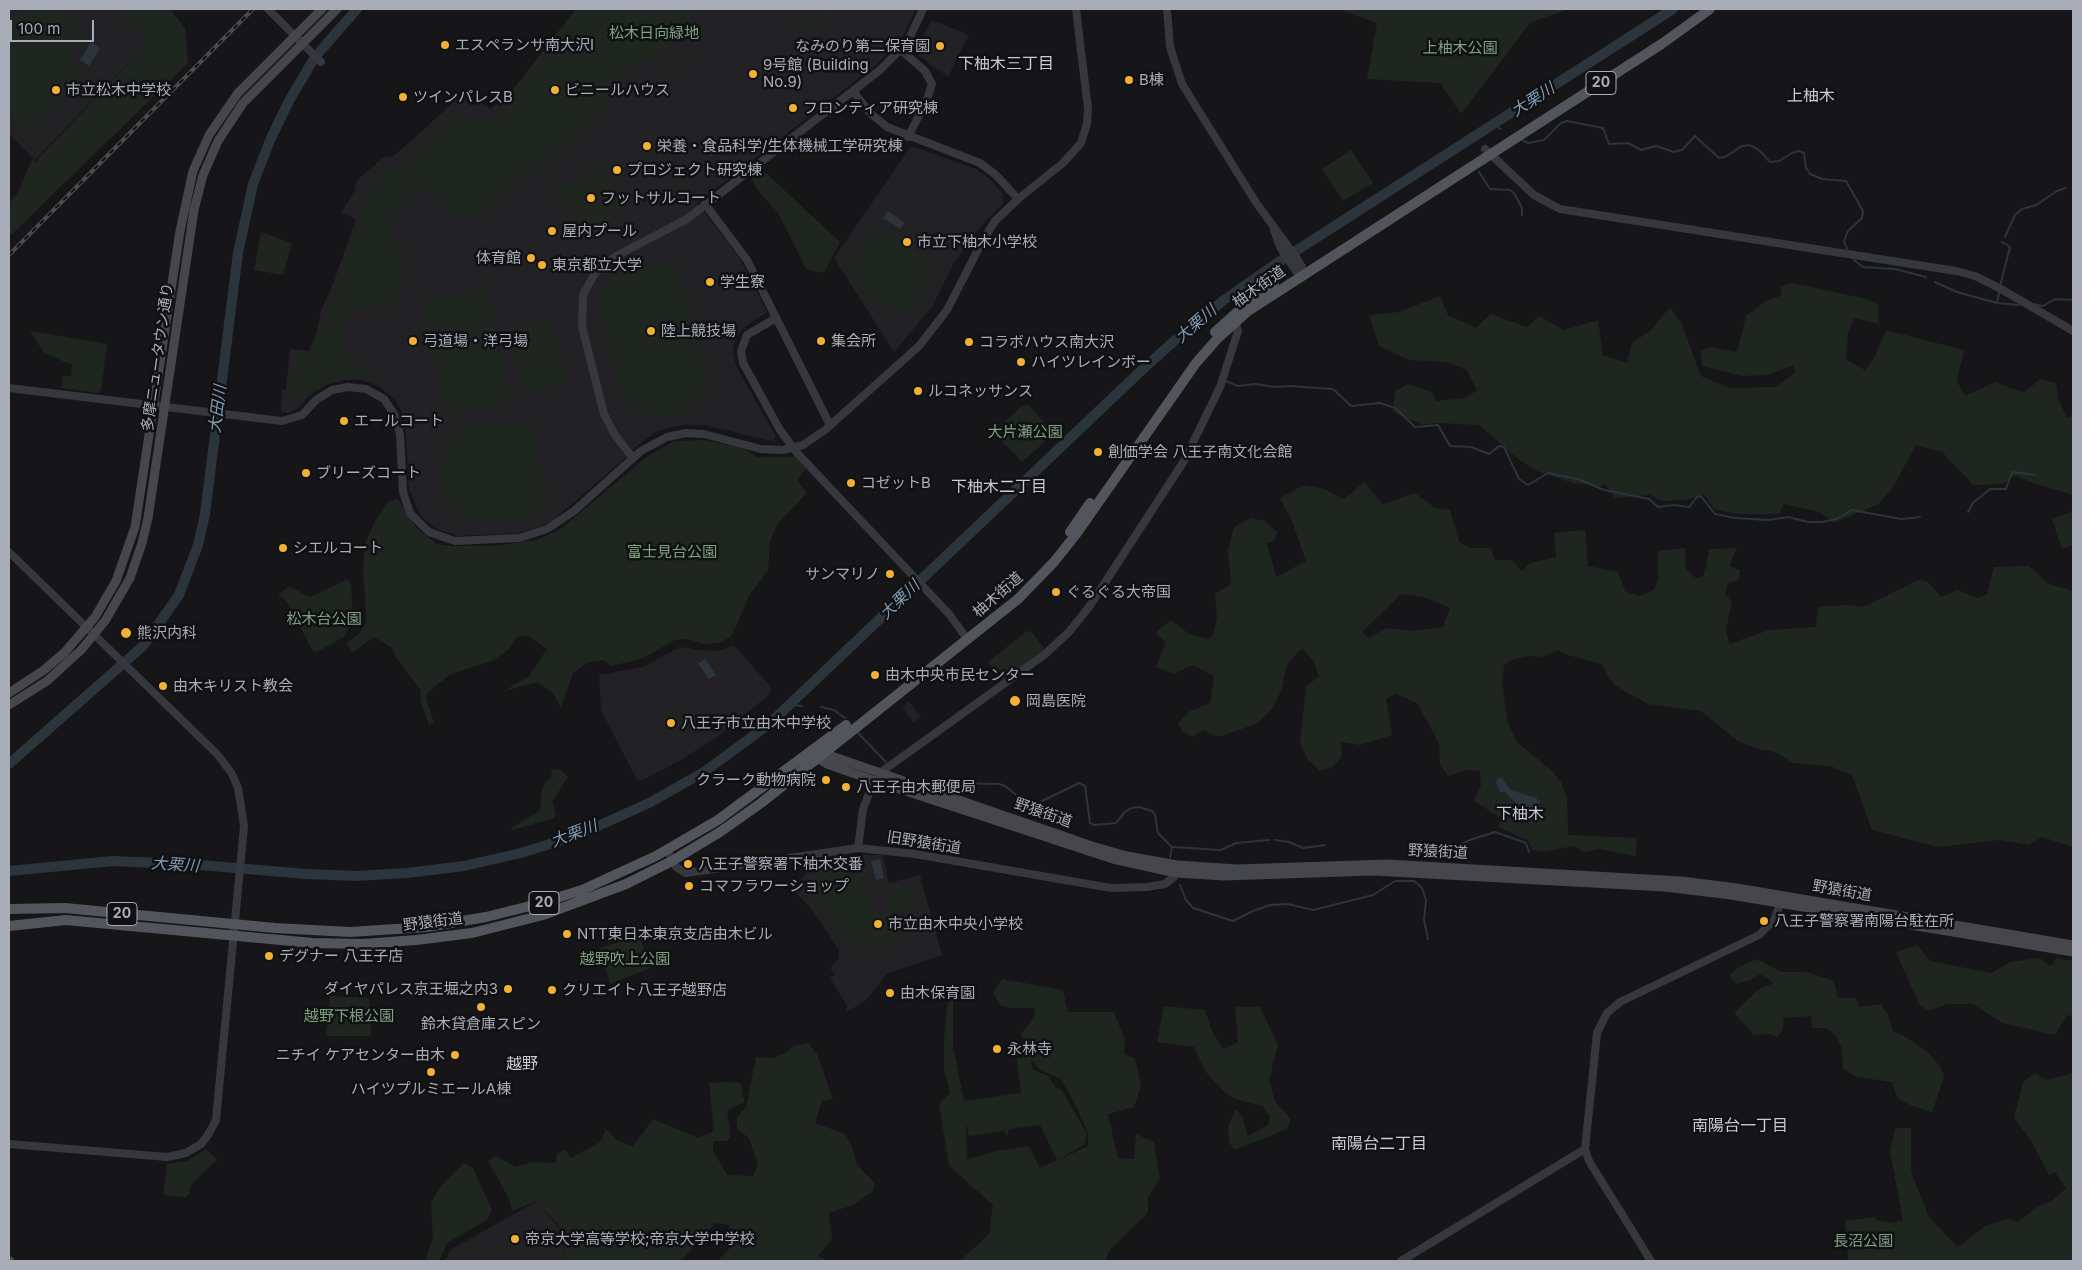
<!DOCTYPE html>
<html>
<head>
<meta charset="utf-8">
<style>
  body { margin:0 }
  #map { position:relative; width:2082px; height:1270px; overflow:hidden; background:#161618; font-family:Inter,sans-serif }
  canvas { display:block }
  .frame { position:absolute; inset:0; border:10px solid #a8adb8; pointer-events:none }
  .scale { position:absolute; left:10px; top:20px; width:84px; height:22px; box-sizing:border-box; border:2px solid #a8adb8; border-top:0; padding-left:6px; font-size:15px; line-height:18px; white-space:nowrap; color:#a8adb8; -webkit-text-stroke:4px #111113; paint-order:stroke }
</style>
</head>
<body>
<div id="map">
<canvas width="2082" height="1270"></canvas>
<div class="frame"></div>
<div class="scale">100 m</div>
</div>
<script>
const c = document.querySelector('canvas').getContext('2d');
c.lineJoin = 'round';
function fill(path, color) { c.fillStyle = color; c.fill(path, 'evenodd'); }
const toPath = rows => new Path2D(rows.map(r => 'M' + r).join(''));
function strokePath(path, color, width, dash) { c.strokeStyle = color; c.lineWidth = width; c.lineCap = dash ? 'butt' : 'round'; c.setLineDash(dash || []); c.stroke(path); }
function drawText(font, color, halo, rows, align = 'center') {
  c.font = font + ' Inter,"Noto Sans JP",sans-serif'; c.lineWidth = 5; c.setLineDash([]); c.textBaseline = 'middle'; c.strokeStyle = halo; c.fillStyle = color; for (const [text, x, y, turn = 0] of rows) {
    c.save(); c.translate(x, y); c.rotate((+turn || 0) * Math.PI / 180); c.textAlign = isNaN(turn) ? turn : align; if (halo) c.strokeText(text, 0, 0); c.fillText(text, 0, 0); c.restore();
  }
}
fill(toPath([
  [9,9,112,9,144,33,144,47,35,160,9,134],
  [576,9,916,9,900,42,877,64,697,203,739,257,767,312,742,329,735,339,733,352,736,366,776,437,774,439,776,442,704,425,682,425,657,431,637,446,621,462,553,520,539,527,518,533,457,536,435,528,420,515,409,489,405,418,395,400,380,387,362,380,345,380,326,385,309,396,299,408,288,413,281,412,282,390,286,389,290,349,309,351,315,337,322,308,332,287,356,219,341,213,355,190,356,181,384,157,393,156,409,143,460,96,472,106,478,100,490,109,509,95],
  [932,20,969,35,948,77,914,52],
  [911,146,976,169,990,179,1002,193,1003,203,981,226,954,263,932,307,894,352,834,258],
  [734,645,771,687,770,694,717,737,681,760,641,781,637,780,601,710,599,675,643,667,676,649,687,647,695,650,719,651],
  [909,701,921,717,914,723,902,707],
  [860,855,883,855,889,883,920,875,942,955,888,973,866,1000,847,1012,846,1004,830,978,835,974,830,968,839,958,839,950,810,907,793,890,814,863],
  [537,1201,559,1228,566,1259,569,1261,445,1261,450,1250]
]), '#222225');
fill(toPath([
  [27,9,59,9,89,31,70,61,85,73,27,135,9,114,9,37],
  [112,9,170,9,185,28,188,63,9,237,9,203,17,194,32,159,35,162,144,47,144,33],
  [576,9,632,9,631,23,638,45,632,22,633,9,656,9,652,12,645,9,653,15,660,9,692,9,692,16,688,23,677,25,671,43,660,54,646,60,642,55,644,60,606,88,603,113,474,218,454,214,423,183,388,221,407,272,391,307,349,309,341,355,373,370,372,378,334,376,290,403,294,352,310,354,333,301,370,187,391,168,406,163,459,110,470,121,494,122,518,96,509,95],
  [830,9,834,9,831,10,833,13,806,31,797,19,800,17,808,26],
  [1338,9,1568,9,1530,23,1461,114,1440,83,1367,79,1377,23],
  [702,49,704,52,666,80,664,77],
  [1351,150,1373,183,1343,201,1322,169],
  [595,164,625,205,587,233,556,192],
  [759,170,765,172,840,242,824,273,807,270,778,213,757,189,751,178],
  [875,224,937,266,922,298,905,313,877,303,864,293,846,268],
  [261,232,292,243,283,275,254,270],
  [634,259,661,263,682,276,708,377,705,389,697,400,685,411,673,416,658,416,644,412,633,407,622,398,598,300,603,289,622,267],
  [1792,283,1867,299,1878,305,1879,324,1854,318,1848,333,1846,360,1865,370,1874,358,1886,330,1964,350,1957,381,1965,396,1995,382,2024,393,2040,379,2056,383,2058,398,2067,418,2073,416,2073,495,2030,482,2016,475,2003,484,1973,485,1942,452,1916,445,1893,487,1879,504,1834,523,1819,512,1784,504,1779,514,1735,514,1714,509,1704,494,1686,500,1662,501,1650,495,1615,498,1605,484,1601,486,1573,483,1537,471,1518,459,1479,425,1436,423,1423,425,1393,412,1395,391,1408,384,1432,392,1436,401,1466,398,1477,390,1467,370,1448,362,1409,360,1379,346,1369,315,1399,312,1440,296,1448,315,1476,328,1490,314,1527,327,1539,316,1564,330,1598,320,1603,355,1627,363,1632,343,1651,330,1670,307,1681,322,1701,376,1730,388,1775,387,1795,373,1794,365,1767,375,1742,376,1702,366,1701,351,1710,347,1737,352,1746,316,1766,301,1782,295,1780,287],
  [486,287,512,400,446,415,420,302],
  [551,321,559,351,517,362,509,332],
  [30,331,107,344,101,390,98,393,61,388,63,376,71,376,72,365,44,353],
  [560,353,567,382,525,393,517,363],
  [1023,405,1028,405,1055,433,1022,462,996,435,996,431],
  [501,420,531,429,548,503,546,509,541,513,525,518,458,519,448,510,441,479,442,461,447,446,458,433,473,424],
  [703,440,740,447,757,457,795,457,806,469,797,480,807,493,779,522,770,540,768,571,750,594,731,637,718,643,704,644,688,639,675,640,641,659,611,666,604,660,589,662,573,673,561,707,554,694,538,682,504,691,529,676,547,649,529,636,517,637,508,650,492,661,451,674,428,692,426,698,434,723,429,725,420,700,421,691,398,660,391,647,374,637,352,653,346,643,360,633,367,621,363,574,365,544,374,523,389,501,398,499,416,527,437,544,451,546,494,546,537,540,562,528,648,456,674,441],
  [1364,482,1383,504,1415,493,1435,508,1450,510,1459,542,1471,548,1491,548,1495,560,1512,560,1522,571,1530,563,1556,557,1554,533,1585,530,1588,566,1618,572,1625,591,1639,596,1654,590,1658,580,1658,551,1685,548,1686,569,1696,578,1704,576,1709,549,1737,548,1729,566,1740,570,1739,580,1728,583,1725,594,1732,602,1726,630,1729,644,1769,630,1816,627,1818,607,1848,605,1863,607,1920,579,1928,582,1941,597,1957,590,1978,598,1987,594,1994,567,2029,566,2049,584,2073,591,2073,847,2042,837,2029,845,2000,840,1938,847,1872,830,1852,775,1830,766,1793,763,1773,751,1762,750,1739,742,1701,711,1648,704,1614,685,1601,664,1568,655,1558,650,1542,657,1529,656,1514,659,1504,665,1502,681,1507,720,1516,741,1552,771,1561,782,1567,798,1568,835,1637,838,1636,856,1599,849,1584,852,1574,846,1542,852,1532,850,1527,839,1522,838,1499,827,1501,818,1474,801,1481,785,1480,771,1467,770,1448,776,1440,764,1439,743,1417,703,1396,694,1386,698,1392,735,1360,745,1341,742,1342,757,1333,767,1320,771,1308,760,1300,744,1306,687,1319,676,1313,660,1302,648,1287,664,1282,689,1272,709,1256,724,1221,736,1215,736,1203,730,1193,737,1182,731,1178,724,1188,712,1210,703,1214,676,1193,665,1174,674,1156,667,1166,642,1155,633,1171,620,1189,634,1209,639,1214,633,1217,617,1215,594,1231,584,1228,551,1234,527,1251,518,1265,521,1277,532,1274,541,1267,543,1276,577,1306,561,1292,521,1280,498,1304,485,1325,489,1344,499],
  [1401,594,1424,597,1450,608,1443,627,1411,631,1386,628,1369,638,1362,632],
  [2073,511,2073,545,2062,549,2052,519],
  [348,579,351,584,353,621,344,637,317,652,313,651,287,602,278,595,289,586,310,597],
  [1027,631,1032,632,1043,647,1043,651,1002,680,988,662],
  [552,769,561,770,568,777,552,802,556,814,554,818,513,830,511,828,536,813,540,808,542,792,544,784,551,777],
  [853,866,883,920,895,920,903,935,891,944,866,948,843,939,805,891,817,870],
  [917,883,922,903,892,913,885,892],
  [639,935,651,968,610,984,600,948],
  [1917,945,1930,961,1991,973,2011,962,2038,958,2049,965,2053,965,2056,958,2073,961,2073,1015,2066,1016,2055,1035,2002,1023,1973,1004,1947,1004,1929,1011,1920,1006,1896,952],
  [1757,959,1781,972,1807,972,1834,981,1838,998,1855,998,1859,1007,1881,1004,1888,1015,1893,1032,1901,1034,1926,1051,1940,1066,1944,1077,1932,1112,1912,1106,1897,1098,1892,1082,1857,1077,1843,1069,1841,1045,1835,1035,1826,1028,1812,1028,1811,1016,1783,1018,1783,1029,1777,1038,1770,1034,1754,1035,1734,1013,1759,989,1774,983,1760,974,1751,980,1736,984,1729,976,1739,967],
  [1002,979,1063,990,1068,1012,1114,1012,1125,1040,1124,1054,1135,1059,1141,1086,1134,1107,1108,1114,1118,1158,1134,1159,1136,1134,1154,1142,1160,1178,1148,1198,1148,1213,1110,1250,1105,1261,960,1261,989,1234,993,1205,949,1166,939,1104,950,1093,944,1069,944,1039,948,998,953,996,953,1046,964,1101,1021,1093,1017,1059,1029,1056,1021,1034,1034,1017,1035,1008,1009,1008,1000,1005,993,993],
  [1031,1059,1040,1070,1061,1079,1077,1108,1088,1133,1088,1146,1058,1160,1085,1144,1087,1134,1062,1090,1056,1088,1048,1076,1032,1069],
  [966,1122,969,1136,1005,1131,1007,1137,1009,1129,1040,1125,1057,1160,1040,1168,1029,1146,997,1151,967,1159],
  [330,996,369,998,371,1036,326,1036],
  [1164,1006,1205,1010,1212,1031,1223,1049,1238,1042,1235,1007,1260,1007,1278,1045,1269,1080,1275,1102,1291,1119,1287,1129,1234,1150,1229,1142,1228,1127,1236,1109,1243,1118,1248,1136,1268,1125,1270,1116,1262,1106,1235,1099,1225,1093,1206,1072,1194,1047,1157,1042],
  [808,1043,817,1054,833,1099,822,1101,815,1123,845,1134,852,1146,857,1165,875,1183,873,1191,853,1205,829,1213,832,1239,818,1256,829,1261,717,1261,731,1247,729,1225,715,1223,681,1261,569,1261,566,1259,560,1227,537,1201,512,1211,508,1197,488,1161,496,1156,516,1167,532,1162,555,1163,557,1154,565,1150,571,1158,600,1142,606,1129,618,1141,633,1146,653,1119,698,1138,714,1131,709,1083,728,1082,741,1083,744,1102,727,1111,731,1137,727,1141,713,1141,713,1150,727,1175,753,1176,758,1164,749,1138,737,1129,737,1117,746,1107,756,1057,773,1058,787,1052,793,1046],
  [2035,1073,2046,1080,2073,1073,2073,1261,1848,1261,1845,1221,1876,1217,1876,1220,1891,1223,1903,1220,1890,1152,1895,1128,1911,1128,1911,1172,1929,1217,1958,1247,1985,1226,2009,1218,2017,1222,2036,1208,2053,1200,2066,1188,2055,1172,2049,1175,2032,1142,2014,1118,2023,1082],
  [206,1149,217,1160,191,1185,189,1194,186,1197,163,1195,167,1164,187,1161],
  [464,1163,473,1168,492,1210,487,1220,447,1243,439,1261,425,1261,433,1238,431,1203,440,1187]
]), '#1e261f');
fill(toPath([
  [91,42,100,48,89,66,80,60],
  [888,211,905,223,900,229,883,218],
  [705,659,716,675,709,679,698,664],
  [1498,778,1503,779,1511,790,1536,798,1540,802,1537,807,1542,816,1536,818,1530,809,1518,805,1505,792,1500,792,1496,782],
  [880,859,884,878,876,880,871,861]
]), '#2c353c');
strokePath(toPath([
  [1494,125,1501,129],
  [1522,140,1528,143,1544,140,1561,123,1567,121,1603,128,1609,144,1628,143,1641,150,1656,146,1674,152,1682,150,1695,136,1719,158,1725,157,1742,146,1750,145,1759,150,1770,162,1779,161,1792,153,1799,151,1804,153,1806,168,1810,174,1822,179,1846,181,1863,211,1862,218,1848,231,1844,241,1847,249],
  [1461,145,1463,147],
  [1479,172,1490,189,1510,190,1514,193,1522,208,1522,215],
  [2005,237,2015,215,2022,209,2036,205,2057,191,2066,188],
  [1854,260,1863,267,1895,269,1926,277],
  [1935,282,1957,292,1997,303,2019,305],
  [2000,286,2010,247,2002,242],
  [1997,303,1999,293],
  [2033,304,2043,306,2055,299,2073,300],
  [1226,381,1238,386,1255,384,1275,387,1289,386,1333,389,1351,406,1380,403,1395,408,1415,427,1438,425,1450,446,1471,447,1489,454,1499,446,1504,447,1519,479,1528,485,1548,473,1578,479,1604,490,1649,499,1658,507,1675,505,1689,507,1697,497,1701,496,1715,514,1735,518,1768,520,1788,517,1808,522,1822,522,1836,519,1852,510,1901,519,1920,517],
  [1968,512,1973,503,1990,489,2006,489,2012,472,2035,475],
  [791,705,802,706],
  [821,707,834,710,845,718],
  [858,733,886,762],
  [942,788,954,783,999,784,1005,786,1029,805,1034,805,1079,783,1085,786,1090,823,1094,825,1116,823,1125,812,1131,808,1139,807,1152,811,1155,815,1158,833,1172,847,1170,857],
  [1275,840,1289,842,1303,848,1325,845],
  [1173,847,1221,850,1236,843,1269,840],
  [1434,858,1470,840,1495,832,1526,843,1529,852],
  [1180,885,1186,900,1193,908,1233,921,1253,911,1270,905,1288,904,1313,910,1373,895,1395,881,1414,881,1422,888,1426,900,1424,920,1428,939]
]), '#2c353c', 2);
strokePath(toPath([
  [9,764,143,646,179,595,198,545,205,514,238,253,253,184,271,138,289,101,315,57,357,9],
  [9,871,113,861,200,865,306,874,356,876,407,873,464,866,521,853,578,835,649,803,704,772,768,725,1143,369,1190,327,1224,300,1277,263,1673,9]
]), '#2c353c', 10);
strokePath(toPath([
  [268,9,321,62],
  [1167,9,1170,47,1182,84,1257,204,1296,257,1302,267,1303,274,1296,271,1280,247,1274,230],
  [901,50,925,71,932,84,927,100,908,137],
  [853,91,869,112,887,127,980,163,996,175,1018,199],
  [1485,149,1534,195,1560,209,1956,271,1975,276,2001,289,2073,331],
  [705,204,747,260,830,425],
  [776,318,747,335,741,351,743,363,780,430,798,454,949,614,968,640],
  [9,388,282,421,302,415,316,400,332,390,348,387,366,389,384,399,396,417,400,435,403,492,410,513,429,532,455,541,519,538,547,529,574,511,641,451,667,437,686,433,704,434,761,449,783,450],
  [803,445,825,430,919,346,947,310,983,240,995,221,1018,199,1063,163,1081,143,1087,124,1088,109,1076,9],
  [633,458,615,435,604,414,582,326,583,295,595,273,616,256,687,219,880,70,907,43,923,9],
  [9,552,218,755,232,774,238,788,244,826,216,1120,208,1135,201,1144,186,1153,167,1157,9,1144],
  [858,848,863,809,872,786,884,770,1044,655,1069,632,1089,607,1184,461,1220,387,1238,331,1235,323],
  [667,850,676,867,686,873,858,848,915,854,1111,888,1147,887,1165,884,1174,877,1177,867],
  [1401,1261,1585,1149],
  [1651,1261,1589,1161,1585,1149,1597,1033,1607,1013,1620,1002,1759,935,1774,920,1782,899]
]), '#37383d', 8);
strokePath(toPath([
  [9,693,44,670,65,652,95,617,116,581,135,527,180,231,193,171,209,135,238,93,322,9],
  [9,705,47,681,82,649,105,621,130,578,142,543,148,518,194,210,203,175,218,141,243,103,337,9],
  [2073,945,1737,888,1681,881,1387,864,1237,869,1177,865,1127,856,1092,846,814,750,817,758,827,764,875,781,1113,859,1176,873,1224,876,1374,871,1665,887,1731,895,2073,952],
  [9,1261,10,1261]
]), '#45474d', 9);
strokePath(toPath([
  [1215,332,1243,307,1274,285],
  [1070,532,1090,503],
  [9,909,65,908,275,928,350,932,427,927,486,917,534,905,582,890,656,856,718,820,846,725],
  [9,926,66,920,313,943,363,944,416,940,472,933,543,915,626,884,672,861,720,832,761,803,1018,599,1054,562,1077,533,1196,363,1218,338,1248,311,1663,43,1710,9]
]), '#53555c', 10);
const rail = toPath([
  [9,255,253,9]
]);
strokePath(rail, '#4a4c52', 4);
strokePath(rail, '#111113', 2, [5.5]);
strokePath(toPath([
  [783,450,803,445]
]), '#37383d', 8);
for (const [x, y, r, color] of [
  [445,45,5,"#f2b134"],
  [940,46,5,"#f2b134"],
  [753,74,5,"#f2b134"],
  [1129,80,5,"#f2b134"],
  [56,90,5,"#f2b134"],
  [555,90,5,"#f2b134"],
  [403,97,5,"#f2b134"],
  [793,108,5,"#f2b134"],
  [647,146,5,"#f2b134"],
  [617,170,5,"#f2b134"],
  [591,198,5,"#f2b134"],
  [552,231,5,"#f2b134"],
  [907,242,5,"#f2b134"],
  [531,258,5,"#f2b134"],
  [542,265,5,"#f2b134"],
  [710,282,5,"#f2b134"],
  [651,331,5,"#f2b134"],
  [413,341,5,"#f2b134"],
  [821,341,5,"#f2b134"],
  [969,342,5,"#f2b134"],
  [1021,362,5,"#f2b134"],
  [918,391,5,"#f2b134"],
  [344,421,5,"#f2b134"],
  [1098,452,5,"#f2b134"],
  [306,473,5,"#f2b134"],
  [851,483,5,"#f2b134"],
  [283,548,5,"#f2b134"],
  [890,574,5,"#f2b134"],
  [1056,592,5,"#f2b134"],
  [126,633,6,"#f2b134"],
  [875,675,5,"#f2b134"],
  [163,686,5,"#f2b134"],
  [1015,701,6,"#f2b134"],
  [671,723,5,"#f2b134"],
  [826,780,5,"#f2b134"],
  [846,787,5,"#f2b134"],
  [688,864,5,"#f2b134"],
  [689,886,5,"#f2b134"],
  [1764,921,5,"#f2b134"],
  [878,924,5,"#f2b134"],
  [567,934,5,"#f2b134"],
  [269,956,5,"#f2b134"],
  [508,989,5,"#f2b134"],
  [552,990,5,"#f2b134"],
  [890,993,5,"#f2b134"],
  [481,1007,5,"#f2b134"],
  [997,1049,5,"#f2b134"],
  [455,1055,5,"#f2b134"],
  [431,1072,5,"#f2b134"],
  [515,1239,5,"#f2b134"]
]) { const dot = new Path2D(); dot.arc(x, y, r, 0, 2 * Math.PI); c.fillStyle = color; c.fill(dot); strokePath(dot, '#111113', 2); }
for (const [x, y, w] of [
  [1601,83,30],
  [544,903,30],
  [122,914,30]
]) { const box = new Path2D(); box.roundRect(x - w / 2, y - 11.5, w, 23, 4); c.fillStyle = '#111113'; c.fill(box); strokePath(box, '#a8adb8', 1); }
drawText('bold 14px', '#a8adb8', null, [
  ["20",1601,83],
  ["20",544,903],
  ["20",122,914]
]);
drawText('15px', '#7fa381', '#111113', [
  ["松木日向緑地",654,33],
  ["上柚木公園",1460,48],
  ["大片瀬公園",1025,432],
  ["富士見台公園",672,552],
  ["松木台公園",324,619],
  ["越野吹上公園",625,959],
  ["越野下根公園",349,1016],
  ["長沼公園",1863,1241]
]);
drawText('15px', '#a8adb8', '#111113', [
  ["エスペランサ南大沢Ⅰ",455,45],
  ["なみのり第二保育園",930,46,"right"],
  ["9号館 (Building",763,65],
  ["No.9)",763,82],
  ["B棟",1139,80],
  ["市立松木中学校",66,90],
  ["ビニールハウス",565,90],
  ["ツインパレスB",413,97],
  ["フロンティア研究棟",803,108],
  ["栄養・食品科学/生体機械工学研究棟",657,146],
  ["プロジェクト研究棟",627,170],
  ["フットサルコート",601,198],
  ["屋内プール",562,231],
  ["市立下柚木小学校",917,242],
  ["体育館",521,258,"right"],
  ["東京都立大学",552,265],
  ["学生寮",720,282],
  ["陸上競技場",661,331],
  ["弓道場・洋弓場",423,341],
  ["集会所",831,341],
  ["コラボハウス南大沢",979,342],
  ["ハイツレインボー",1031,362],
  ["ルコネッサンス",928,391],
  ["エールコート",354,421],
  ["創価学会 八王子南文化会館",1108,452],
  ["ブリーズコート",316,473],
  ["コゼットB",861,483],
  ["シエルコート",293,548],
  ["サンマリノ",880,574,"right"],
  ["ぐるぐる大帝国",1066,592],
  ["熊沢内科",137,633],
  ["由木中央市民センター",885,675],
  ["由木キリスト教会",173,686],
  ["岡島医院",1026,701],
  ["八王子市立由木中学校",681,723],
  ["クラーク動物病院",816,780,"right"],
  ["八王子由木郵便局",856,787],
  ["八王子警察署下柚木交番",698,864],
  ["コマフラワーショップ",699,886],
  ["八王子警察署南陽台駐在所",1774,921],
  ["市立由木中央小学校",888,924],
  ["NTT東日本東京支店由木ビル",577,934],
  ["デグナー 八王子店",279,956],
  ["ダイヤパレス京王堀之内3",498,989,"right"],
  ["クリエイト八王子越野店",562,990],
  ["由木保育園",900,993],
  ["鈴木貸倉庫スピン",481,1024,"center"],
  ["永林寺",1007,1049],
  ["ニチイ ケアセンター由木",445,1055,"right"],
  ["ハイツプルミエールA棟",431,1089,"center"],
  ["帝京大学高等学校;帝京大学中学校",525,1239]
], 'left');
drawText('15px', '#a8adb8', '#111113', [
  ["柚木街道",1259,287,-35],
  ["多摩ニュータウン通り",158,357,-82],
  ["柚木街道",998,595,-41],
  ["野猿街道",1043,813,19],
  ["旧野猿街道",924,843,9],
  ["野猿街道",1438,852,3],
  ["野猿街道",1842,891,10],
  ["野猿街道",433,922,-7]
]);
drawText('16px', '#c9ccd4', '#111113', [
  ["下柚木三丁目",1006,64],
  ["上柚木",1811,96],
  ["下柚木二丁目",999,487],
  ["下柚木",1520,814],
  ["越野",522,1064],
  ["南陽台一丁目",1740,1126],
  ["南陽台二丁目",1379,1144]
]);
drawText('italic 16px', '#7f9bb3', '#111113', [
  ["大栗川",1533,100,-33],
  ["大栗川",1196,324,-41],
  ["大田川",218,409,-83],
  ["大栗川",900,600,-44],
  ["大栗川",574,834,-21],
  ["大栗川",175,865,4]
]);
</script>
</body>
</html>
